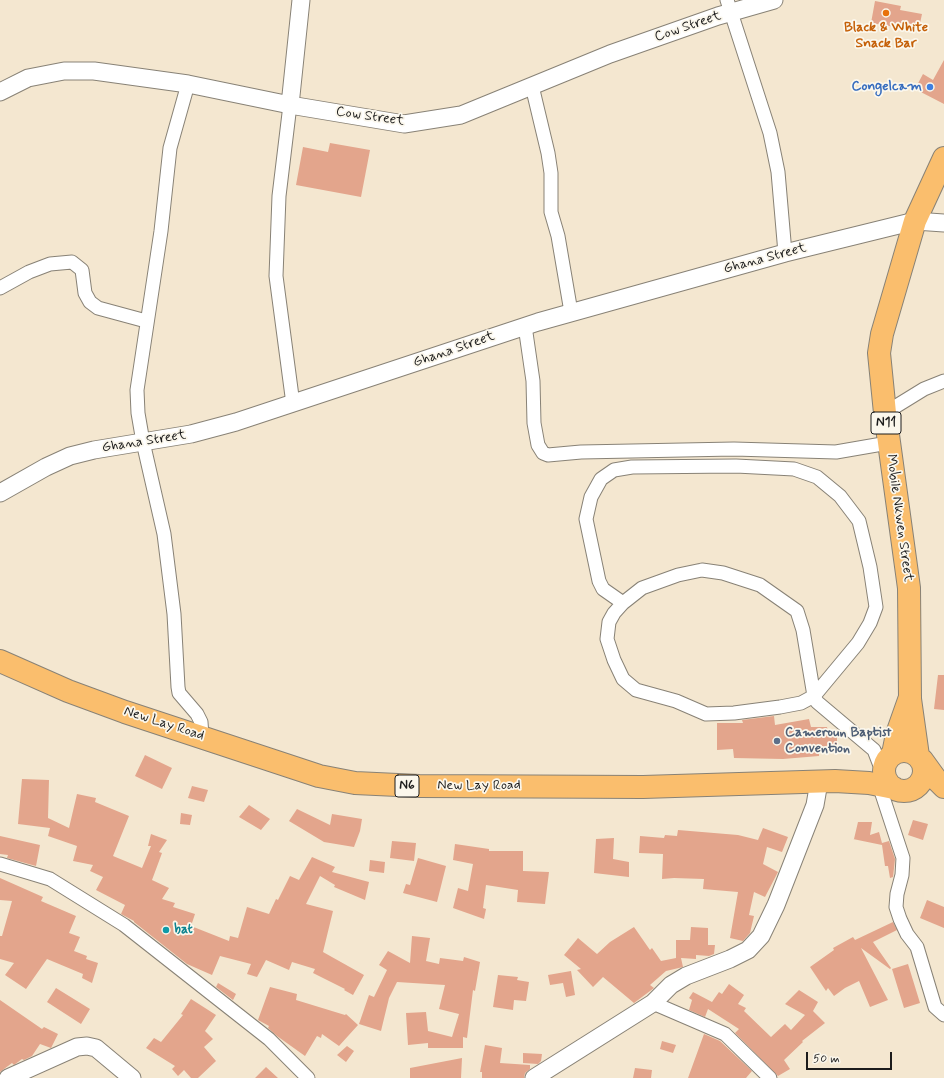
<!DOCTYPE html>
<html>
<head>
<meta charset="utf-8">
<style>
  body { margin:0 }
  #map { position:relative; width:944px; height:1078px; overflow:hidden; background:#f4e7d0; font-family:Mynerve,sans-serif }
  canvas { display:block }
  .scale { position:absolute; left:806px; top:1052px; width:86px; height:18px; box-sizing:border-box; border:2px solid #1c1c1c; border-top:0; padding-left:5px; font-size:12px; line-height:14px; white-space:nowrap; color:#1c1c1c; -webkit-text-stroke:3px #fbf7ec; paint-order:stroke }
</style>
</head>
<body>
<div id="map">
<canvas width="944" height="1078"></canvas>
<div class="scale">50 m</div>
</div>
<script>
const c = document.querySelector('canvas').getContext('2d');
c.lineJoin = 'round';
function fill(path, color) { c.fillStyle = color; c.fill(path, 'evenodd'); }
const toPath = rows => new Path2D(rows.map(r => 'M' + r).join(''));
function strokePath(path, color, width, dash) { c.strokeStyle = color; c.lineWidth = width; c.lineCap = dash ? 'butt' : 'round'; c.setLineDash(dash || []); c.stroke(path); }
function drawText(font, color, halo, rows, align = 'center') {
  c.font = font + ' Mynerve,sans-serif'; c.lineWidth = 3.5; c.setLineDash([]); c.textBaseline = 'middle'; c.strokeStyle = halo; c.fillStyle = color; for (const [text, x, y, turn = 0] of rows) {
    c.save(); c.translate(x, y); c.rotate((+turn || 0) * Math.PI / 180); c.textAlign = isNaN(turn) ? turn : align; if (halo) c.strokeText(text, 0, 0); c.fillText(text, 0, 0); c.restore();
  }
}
fill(toPath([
  [875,1,901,6,900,10,922,14,919,28,896,23,895,27,871,23],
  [944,60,944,104,915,89,923,74,933,80],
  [330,143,370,150,361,197,296,185,303,147,328,152],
  [938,675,944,675,944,710,934,709],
  [774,716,775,725,809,719,811,727,827,727,828,732,837,732,837,752,819,752,819,756,783,759,734,758,733,749,717,750,717,723,743,723,742,720],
  [145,755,172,768,162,789,135,776],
  [22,779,49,780,48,818,69,828,77,794,96,798,95,802,129,816,113,856,142,868,151,846,148,846,151,834,167,840,159,852,162,853,152,880,169,888,162,899,175,903,173,907,195,914,191,926,229,941,230,936,238,938,247,907,269,914,276,899,278,900,290,876,299,880,312,857,335,867,332,872,369,882,365,900,334,887,335,885,320,876,306,904,333,911,323,952,364,975,353,995,344,990,345,989,313,973,315,969,292,962,289,970,266,960,257,977,247,974,251,964,220,956,212,975,187,964,134,922,134,921,121,914,125,905,96,890,103,877,90,871,93,865,73,861,77,846,48,836,50,828,18,824],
  [192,786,208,790,204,802,188,798],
  [249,805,270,819,261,830,239,817],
  [297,809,330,825,332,814,362,819,360,831,354,847,324,842,289,821],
  [181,813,192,815,190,825,180,824],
  [913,820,928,824,923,840,908,835],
  [858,822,872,822,870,835,879,832,882,843,889,841,895,859,893,877,890,878,888,866,885,866,882,845,853,839,854,839],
  [763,828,788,837,782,852,767,847,763,864,778,872,765,897,754,892,749,915,754,916,750,933,743,941,730,938,738,892,703,889,704,879,674,878,662,879,663,854,639,853,640,836,664,838,665,835,677,836,678,830,738,835,758,840],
  [0,836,40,845,36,866,7,858,8,855,0,854],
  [614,838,613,859,629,862,629,877,594,873,596,839],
  [392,841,416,843,414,861,390,858],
  [455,844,489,849,489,851,523,851,523,871,549,872,545,904,517,902,518,890,486,885,483,908,486,909,484,919,453,908,458,888,468,891,473,864,453,860],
  [418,858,446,866,437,902,403,893,406,884,410,885],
  [370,860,385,862,384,873,369,871],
  [0,878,43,897,41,901,76,916,69,933,80,937,74,951,87,956,86,959,98,963,92,983,82,978,83,974,47,959,26,989,5,975,14,963,0,959,0,936,2,936,12,901,0,900],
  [927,900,944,907,944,928,920,918],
  [893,922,897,930,873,942,891,968,890,969,861,948,888,1000,870,1007,859,981,845,988,834,996,828,988,826,991,810,967,834,950,833,948,853,937,855,940],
  [634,927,650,950,652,948,661,961,676,958,676,940,690,940,691,927,708,928,708,945,715,945,714,954,709,956,696,955,696,959,681,958,683,967,666,971,650,985,654,988,634,1003,603,977,593,987,577,970,581,969,564,955,578,938,597,954,610,942],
  [412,936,430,938,426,961,439,964,440,958,463,961,464,957,480,962,475,991,473,990,467,1038,463,1037,463,1048,428,1048,428,1043,408,1045,406,1013,426,1012,428,1031,452,1037,459,1014,439,1009,445,985,397,982,389,998,381,1031,359,1024,369,995,374,997,387,970,379,965,388,951,410,963],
  [908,964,920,1003,904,1008,892,969],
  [571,971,575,995,566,997,563,983,550,985,548,975],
  [498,975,518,977,517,980,529,982,526,1001,514,1000,513,1010,493,1007],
  [218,983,236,994,233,1000,216,987],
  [729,984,744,995,738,1004,746,1008,744,1011,771,1037,785,1024,791,1030,805,1015,785,1004,799,990,818,1002,813,1011,825,1023,802,1041,803,1042,784,1060,790,1069,778,1076,735,1033,739,1029,708,1009,705,1017,689,1010,692,1000,689,998,693,992,712,1002,719,992,722,994],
  [270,987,297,994,296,1000,345,1015,346,1014,358,1025,339,1046,322,1034,321,1038,317,1036,305,1056,277,1036,268,1028,269,1026,258,1020],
  [56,988,90,1009,81,1024,47,1002],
  [191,999,216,1015,205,1031,213,1039,204,1047,216,1061,198,1078,191,1078,184,1070,178,1076,172,1069,175,1066,146,1048,154,1038,161,1042,183,1015,181,1014],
  [0,1000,42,1029,44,1027,58,1034,51,1048,40,1044,32,1056,24,1060,22,1059,14,1065,12,1063,0,1072],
  [704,1034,720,1041,752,1071,746,1078,688,1078],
  [662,1041,676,1045,673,1053,660,1049],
  [485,1045,502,1048,500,1063,530,1065,530,1069,525,1073,524,1078,482,1078,482,1072,480,1072],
  [347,1046,354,1051,346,1062,337,1055],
  [523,1053,542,1054,541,1061,538,1064,523,1063],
  [462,1058,461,1078,410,1078,410,1068],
  [266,1067,278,1078,255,1078],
  [635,1068,652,1070,651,1078,633,1078]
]), '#e3a58c');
const minor = toPath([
  [727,0,770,133,778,172,785,253],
  [188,84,170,148,161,231,137,390,138,413,143,442,164,534,174,614,178,687,179,693,197,714,201,722,202,736],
  [532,86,548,153,551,173,551,212,558,236,571,312],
  [290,105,279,196,276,276,293,404],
  [0,288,29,272,50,264,72,262,82,270,85,293,90,302,98,308,146,321],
  [525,326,533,381,534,423,538,445,543,453,548,455,581,452,734,449,836,452,888,443],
  [885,413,924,389,944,381],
  [702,570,723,573,760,585,797,611,803,630,814,696,801,703,780,707,734,713,706,714,676,701,636,690,623,679,614,660,607,639,609,622,614,613,623,603,642,588,678,575,702,570],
  [623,603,603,589,599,581,586,519,591,497,601,479,614,470,632,467,736,466,794,469,817,477,840,496,859,521,870,567,876,607,870,623,858,643,814,696,817,702,874,750,879,763],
  [879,785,903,858,902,875,897,894,896,907,900,919,907,934,917,947,935,1007,944,1015],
  [0,864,50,879,124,925,269,1039,308,1078],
  [653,1003,725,1034,770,1078]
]);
const tertiary = toPath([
  [0,92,28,78,64,71,94,71,188,84,290,105,404,124,461,115,610,54,718,16,774,0],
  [290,105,301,0],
  [0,493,46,467,70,456,94,450,191,434,236,422,538,322,785,253,915,221,944,223],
  [8,1078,77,1047,87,1046,96,1048,132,1078],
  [534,1078,653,1003,671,985,686,976,730,959,748,950,761,936,776,905,815,805,819,782]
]);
const trunk = toPath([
  [0,661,68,691,125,712,319,776,355,783,419,786,643,787,835,781,869,783,894,788],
  '884 771a20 20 0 1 1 40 0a20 20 0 1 1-40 0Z',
  [893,754,897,734,909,700],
  [918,756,910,699,909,588,885,413,879,353,882,334,915,221,944,158],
  [922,760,935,778,944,787]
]);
strokePath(minor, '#888276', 15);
strokePath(tertiary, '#888276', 19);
strokePath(trunk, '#888276', 24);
strokePath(minor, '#fff', 13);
strokePath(tertiary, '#fff', 17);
strokePath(trunk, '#fabe6d', 22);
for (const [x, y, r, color] of [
  [886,13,4,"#e8710a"],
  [930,87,4,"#3f7fe0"],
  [777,741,4,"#5c6f8a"],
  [166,930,4,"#0f9aa8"]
]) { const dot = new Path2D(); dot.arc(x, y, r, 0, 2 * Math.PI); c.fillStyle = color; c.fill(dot); strokePath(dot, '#fbf7ec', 1.5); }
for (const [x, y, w] of [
  [886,423,30],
  [407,786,24]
]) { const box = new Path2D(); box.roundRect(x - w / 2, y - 11, w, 22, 3); c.fillStyle = '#fbf7ec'; c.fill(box); strokePath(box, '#1c1c1c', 1); }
drawText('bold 13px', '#1c1c1c', null, [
  ["N11",886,423],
  ["N6",407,786]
]);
drawText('14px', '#1c1c1c', '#fbf7ec', [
  ["Cow Street",688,27,-19],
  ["Cow Street",370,117,8],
  ["Ghana Street",765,259,-15],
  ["Ghana Street",454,350,-19],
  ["Ghana Street",144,442,-9],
  ["Mobile Nkwen Street",899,518,82],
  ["New Lay Road",164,724,18],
  ["New Lay Road",479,786]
]);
drawText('bold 14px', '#c56008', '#fbf7ec', [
  ["Black & White",886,28],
  ["Snack Bar",886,44]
]);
drawText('bold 14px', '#366cbe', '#fbf7ec', [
  ["Congelcam",922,87]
], 'right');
drawText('bold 14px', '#4e5e75', '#fbf7ec', [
  ["Cameroun Baptist",785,733],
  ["Convention",785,749]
], 'left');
drawText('bold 14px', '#0d838f', '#fbf7ec', [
  ["bat",174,930]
], 'left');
</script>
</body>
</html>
